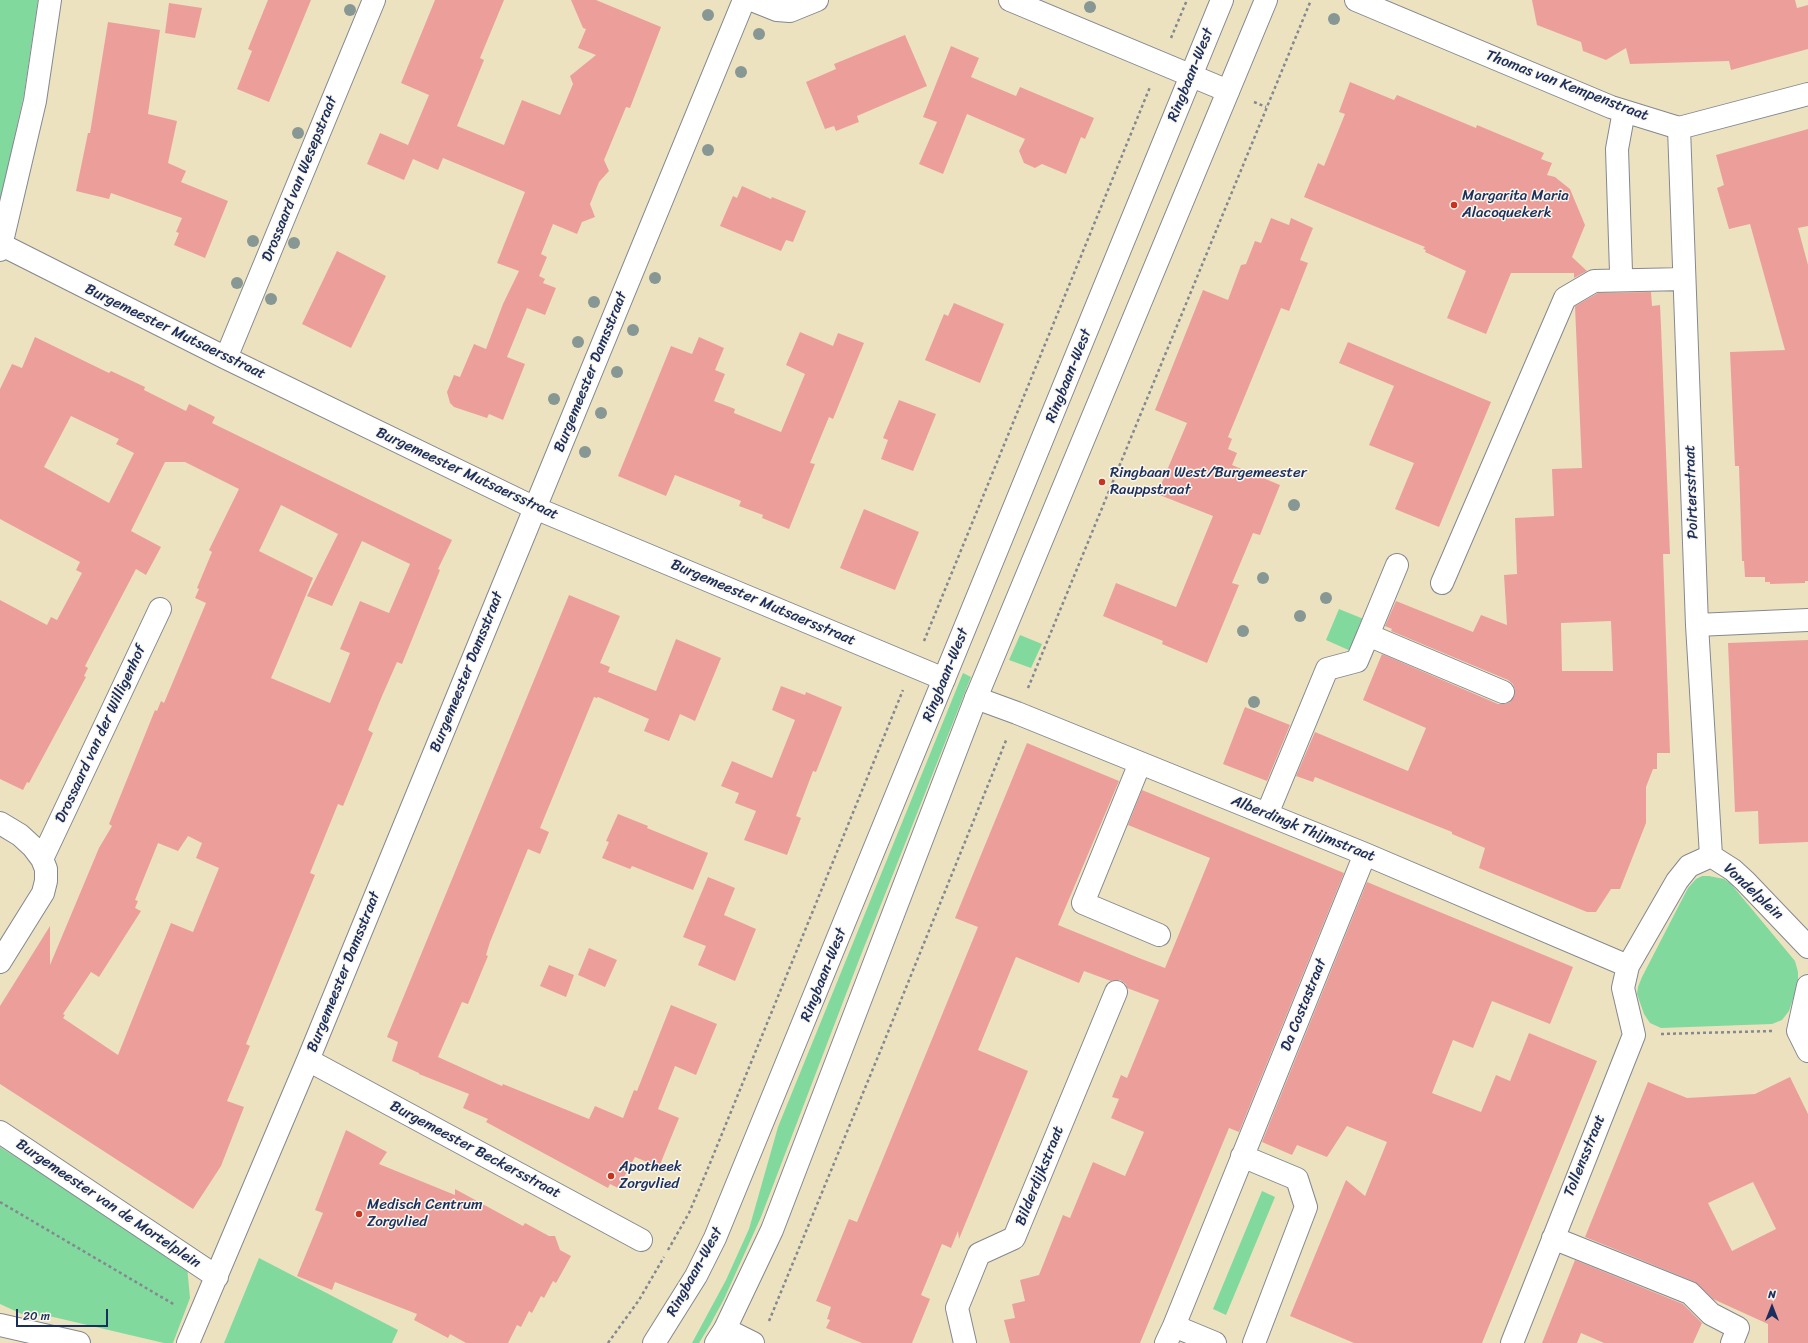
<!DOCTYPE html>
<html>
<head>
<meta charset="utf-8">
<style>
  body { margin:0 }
  #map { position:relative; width:1808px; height:1343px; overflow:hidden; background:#ece2c0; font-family:Sriracha,sans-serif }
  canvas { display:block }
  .north { position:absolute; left:1752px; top:1287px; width:40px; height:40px; -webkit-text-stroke:3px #fbf7ec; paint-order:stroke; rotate:0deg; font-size:11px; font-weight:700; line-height:16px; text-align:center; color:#1b2f5e }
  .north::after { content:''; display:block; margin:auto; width:14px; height:18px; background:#1b2f5e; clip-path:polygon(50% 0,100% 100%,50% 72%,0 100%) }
  .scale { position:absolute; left:16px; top:1309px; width:92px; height:18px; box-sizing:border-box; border:2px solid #1b2f5e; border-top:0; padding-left:5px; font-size:12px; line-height:14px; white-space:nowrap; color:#1b2f5e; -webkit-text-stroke:3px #fbf7ec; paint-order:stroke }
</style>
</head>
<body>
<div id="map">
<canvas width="1808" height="1343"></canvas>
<div class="north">N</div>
<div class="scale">20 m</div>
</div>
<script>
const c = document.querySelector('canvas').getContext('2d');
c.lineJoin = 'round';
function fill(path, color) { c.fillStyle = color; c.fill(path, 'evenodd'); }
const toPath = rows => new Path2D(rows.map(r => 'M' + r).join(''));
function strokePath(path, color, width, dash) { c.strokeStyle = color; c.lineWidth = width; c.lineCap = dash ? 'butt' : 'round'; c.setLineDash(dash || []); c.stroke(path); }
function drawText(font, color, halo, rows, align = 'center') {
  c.font = font + ' Sriracha,sans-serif'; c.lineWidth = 3; c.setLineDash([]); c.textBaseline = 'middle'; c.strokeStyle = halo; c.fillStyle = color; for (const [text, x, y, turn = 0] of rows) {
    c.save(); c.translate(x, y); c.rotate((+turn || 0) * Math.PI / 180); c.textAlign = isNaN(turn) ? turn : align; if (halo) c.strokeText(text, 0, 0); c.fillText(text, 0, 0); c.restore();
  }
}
fill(toPath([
  [0,0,38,0,24,94,0,204],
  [1339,609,1366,620,1353,652,1326,640],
  [1020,635,1042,644,1031,668,1009,660],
  [963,673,971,677,859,960,761,1217,724,1299,710,1325,699,1343,692,1343,726,1280,749,1229,778,1127],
  [1702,876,1709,876,1724,879,1731,884,1795,961,1798,972,1798,984,1789,1011,1782,1020,1772,1024,1661,1028,1650,1023,1644,1014,1637,994,1638,987,1642,977,1688,888,1696,879],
  [0,1147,187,1266,190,1298,173,1343,164,1343,49,1316,24,1315,0,1304],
  [1262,1191,1275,1197,1226,1315,1213,1309],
  [259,1258,398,1330,392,1343,224,1343]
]), '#81d99e');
fill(toPath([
  [268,0,311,0,269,102,237,89,252,51,248,49],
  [435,0,504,0,480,58,484,60,457,126,504,145,522,100,560,115,573,84,570,76,596,55,578,48,586,29,583,28,571,0,596,0,661,27,630,108,626,107,604,160,609,171,599,182,590,204,595,217,582,222,577,234,553,224,541,254,547,257,539,276,545,279,543,283,556,288,545,315,527,308,507,357,525,364,503,420,489,414,487,418,454,407,450,403,447,392,454,375,460,377,474,344,486,349,503,304,519,271,497,263,525,192,443,158,438,170,413,159,404,180,367,164,380,133,408,145,429,95,401,83],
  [1532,0,1795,0,1797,8,1808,5,1808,49,1731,70,1729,61,1630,64,1626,48,1606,60,1583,51,1581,42,1537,25],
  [169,3,202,8,195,38,165,33],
  [108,22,160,30,148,114,177,121,168,163,186,171,181,182,228,201,205,258,174,245,179,233,176,232,182,218,111,193,109,199,76,191,88,133,90,133],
  [905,35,927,86,857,116,859,122,836,131,834,126,825,129,806,82,836,69,834,64],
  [951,46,979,58,971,77,1016,96,1020,87,1094,118,1085,139,1081,137,1066,174,1042,164,1035,168,1024,163,1019,151,1025,139,967,114,943,174,919,164,937,122,923,117],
  [1350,82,1394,100,1397,95,1476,128,1477,125,1544,153,1541,159,1552,163,1547,175,1555,177,1570,189,1585,225,1572,257,1587,271,1574,278,1574,273,1511,273,1486,334,1447,318,1466,271,1425,252,1426,250,1423,249,1425,247,1304,197,1318,163,1324,166,1345,114,1339,112],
  [1808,129,1808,226,1798,228,1808,265,1808,581,1805,581,1805,583,1770,584,1770,582,1765,582,1765,577,1745,577,1744,561,1742,561,1739,466,1735,466,1730,352,1785,350,1750,224,1729,229,1717,188,1724,185,1716,155],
  [742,186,771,199,772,197,806,211,793,242,786,240,781,251,720,226,733,196,737,198],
  [1271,218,1289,225,1291,218,1313,228,1300,260,1308,263,1289,311,1281,308,1228,437,1232,439,1228,449,1237,453,1232,465,1280,485,1260,535,1253,533,1232,583,1239,585,1207,663,1162,644,1163,641,1103,616,1116,583,1176,607,1213,516,1157,494,1187,423,1155,410,1203,290,1228,300,1241,265,1246,264,1255,241,1261,243],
  [337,251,386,276,351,348,302,324],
  [1651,292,1652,306,1660,305,1661,326,1670,554,1663,554,1670,753,1657,753,1657,769,1653,769,1646,787,1646,823,1620,889,1611,889,1596,912,1587,912,1479,868,1485,848,1452,834,1452,832,1315,777,1313,782,1296,776,1315,732,1408,771,1426,728,1363,700,1382,654,1498,704,1505,704,1510,702,1514,697,1515,690,1513,684,1508,680,1391,631,1392,629,1385,626,1396,601,1473,632,1481,615,1507,625,1504,575,1517,574,1515,518,1554,516,1552,469,1582,468,1575,306,1598,293],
  [1611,621,1613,671,1562,671,1561,623],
  [954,303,1004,324,980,383,925,360,944,314,948,316],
  [800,332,833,346,838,333,864,343,833,419,829,417,810,463,815,464,789,529,762,518,763,515,739,506,741,501,675,475,666,496,618,476,671,346,692,354,699,337,724,348,715,370,725,374,714,401,735,409,734,413,781,432,805,374,786,365],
  [35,337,109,373,111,371,145,387,144,390,186,411,189,404,215,417,212,423,452,540,438,569,440,570,402,664,397,662,382,696,368,730,373,733,343,806,338,804,310,873,315,875,246,1044,250,1046,227,1101,244,1107,221,1166,193,1209,0,1084,0,1006,50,926,50,965,99,848,112,826,109,824,155,710,157,711,161,701,164,703,206,603,195,598,199,589,197,588,212,552,209,550,239,489,185,462,165,462,131,531,161,547,146,575,136,569,85,666,88,668,84,676,86,677,29,783,27,782,23,790,0,779,0,600,47,625,51,617,57,620,82,573,76,570,80,562,0,519,0,389,12,364,22,368],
  [71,416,119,439,116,444,134,453,109,503,44,467],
  [281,505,338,534,307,596,332,606,362,541,410,564,389,613,360,601,340,649,350,653,330,703,271,678,313,578,259,551],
  [188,836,202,843,196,858,219,868,193,932,171,923,118,1055,63,1018,65,1015,63,1014,91,972,99,977,141,911,135,908,138,901,135,900,158,843,178,851],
  [1348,342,1491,402,1439,527,1395,509,1414,463,1369,445,1394,386,1339,363],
  [899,400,936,414,913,471,881,459,888,440,883,438],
  [864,509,919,532,895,590,840,568],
  [569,595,620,616,600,663,610,667,608,672,656,691,676,639,721,658,695,721,680,714,669,741,644,731,649,719,598,697,597,698,594,697,540,828,549,832,540,854,528,849,490,942,486,955,488,956,468,1004,462,1002,438,1057,502,1086,503,1084,589,1119,595,1106,623,1118,634,1090,637,1091,671,1005,717,1024,696,1075,675,1066,658,1109,679,1118,659,1167,635,1157,618,1188,610,1184,608,1188,486,1122,488,1119,463,1108,469,1094,419,1074,419,1073,392,1061,398,1042,387,1037],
  [1808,640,1808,842,1759,844,1758,811,1735,812,1728,643],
  [781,686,805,695,806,692,842,707,816,772,813,771,796,816,801,818,787,855,744,840,756,811,735,803,739,793,721,786,732,761,772,778,795,720,772,710],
  [1245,707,1290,725,1267,781,1223,764],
  [1027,743,1119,781,1058,925,1139,958,1165,968,1210,858,1128,825,1142,790,1344,873,1239,1132,1229,1128,1140,1343,1010,1343,1004,1320,1015,1318,1012,1304,1025,1301,1020,1280,1039,1275,1063,1215,1070,1218,1093,1162,1125,1176,1144,1132,1111,1118,1119,1099,1112,1097,1121,1075,1127,1078,1159,1000,1127,988,1126,984,1120,980,1111,981,1084,971,1079,983,1016,957,978,1050,1028,1071,959,1239,958,1231,951,1248,942,1244,921,1295,930,1299,912,1343,862,1343,826,1328,830,1320,827,1319,831,1307,816,1301,849,1219,857,1222,978,927,955,918],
  [618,814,648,826,647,828,708,853,693,890,632,866,630,869,602,858,609,842,606,841],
  [708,877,735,888,724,915,756,929,735,981,698,965,706,946,683,937],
  [1367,882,1573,967,1550,1024,1492,1001,1473,1048,1453,1040,1432,1093,1481,1112,1496,1075,1510,1081,1529,1033,1597,1061,1482,1343,1354,1343,1290,1316,1346,1180,1365,1196,1387,1142,1347,1126,1327,1157,1297,1145,1292,1155,1262,1142],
  [589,948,617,960,605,987,578,975],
  [549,965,574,975,566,997,540,986],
  [1790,1077,1808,1114,1808,1343,1768,1343,1768,1324,1713,1299,1695,1282,1585,1237,1648,1082,1687,1098,1755,1094],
  [1753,1182,1776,1229,1732,1251,1708,1203],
  [346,1130,387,1152,379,1164,455,1195,455,1189,523,1226,525,1223,549,1236,555,1236,560,1250,571,1256,556,1283,553,1281,544,1298,541,1296,532,1313,529,1311,521,1327,517,1325,508,1343,466,1343,450,1334,448,1338,414,1320,417,1314,335,1282,332,1290,297,1276,323,1213,315,1210],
  [1575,1260,1683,1304,1702,1323,1693,1343,1604,1343,1581,1333,1577,1343,1542,1343]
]), '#ec9f9a');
const minor = toPath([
  [752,0,777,10,790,11,817,0],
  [1010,0,1228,91],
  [1356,0,1611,107,1679,128,1808,94],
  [1679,128,1697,625,1711,856],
  [0,244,226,358,535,508,944,679],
  [0,250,35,101,50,0],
  [1621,272,1617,149,1624,111],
  [226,358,374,0],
  [1442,583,1565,298,1594,281,1684,279],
  [1697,625,1808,620],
  [1368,635,1397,565],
  [976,698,1017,713,1365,854,1628,966],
  [1140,763,1083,903,1159,935],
  [1267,814,1327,669,1357,661,1368,635,1503,692],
  [0,823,20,835,33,847,42,859,46,869,46,881,43,893,0,962],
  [42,859,160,609],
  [1808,986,1798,1031,1808,1051],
  [308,1060,641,1240],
  [0,1132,217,1277],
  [1242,1156,1297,1179,1306,1207,1254,1343],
  [1553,1238,1690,1293,1711,1314,1738,1328,1732,1343],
  [0,1325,79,1343],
  [1174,1326,1365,854],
  [725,1329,753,1343],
  [188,1343,308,1060,744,0],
  [965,1343,957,1308,979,1254,1014,1238,1116,992],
  [1166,1343,1174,1326,1215,1343],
  [1512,1343,1634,1035,1623,988,1628,966,1677,881,1689,866,1711,856,1733,870,1745,881,1808,947]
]);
const major = toPath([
  [654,1343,696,1276,715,1238,1222,0],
  [716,1343,725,1329,772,1230,976,698,1266,0]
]);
strokePath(minor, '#84888f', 24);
strokePath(major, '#84888f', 24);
strokePath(toPath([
  [1171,38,1187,0],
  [1254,102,1266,107],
  [924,641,1150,87],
  [1028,688,1311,0],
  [1661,1034,1772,1031],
  [0,1202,175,1305],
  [668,1250,689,1213,706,1173,903,690],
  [769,1321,884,1042,1007,738],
  [608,1343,639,1300,664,1257]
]), '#84888f', 2.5, [3, 3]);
strokePath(minor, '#fff', 22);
strokePath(major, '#fff', 22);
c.fillStyle = '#879793';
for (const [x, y] of [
  [1090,7],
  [350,10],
  [708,15],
  [1334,19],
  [759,34],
  [741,72],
  [298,133],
  [708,150],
  [253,241],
  [294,243],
  [655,278],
  [237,283],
  [271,299],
  [594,302],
  [633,330],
  [578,342],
  [617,372],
  [554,399],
  [601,413],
  [585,452],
  [1294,505],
  [1263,578],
  [1326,598],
  [1300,616],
  [1243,631],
  [1254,702]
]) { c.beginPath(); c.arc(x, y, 6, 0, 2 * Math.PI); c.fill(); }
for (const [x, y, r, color] of [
  [1454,205,4,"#c8321e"],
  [1102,482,4,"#c8321e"],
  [611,1176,4,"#c8321e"],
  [359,1214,4,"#c8321e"]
]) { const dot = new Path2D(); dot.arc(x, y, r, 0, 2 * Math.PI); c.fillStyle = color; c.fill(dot); strokePath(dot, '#fbf7ec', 1.5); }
drawText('15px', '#1b2f5e', '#fbf7ec', [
  ["Ringbaan-West",1191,75,-68],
  ["Thomas van Kempenstraat",1567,86,21],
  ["Drossaard van Wesepstraat",300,179,-68],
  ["Burgemeester Mutsaersstraat",175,332,26],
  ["Burgemeester Damsstraat",591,372,-68],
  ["Ringbaan-West",1069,376,-68],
  ["Burgemeester Mutsaersstraat",467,474,25],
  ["Poirtersstraat",1692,492,-92],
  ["Burgemeester Mutsaersstraat",763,603,23],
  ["Burgemeester Damsstraat",467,672,-68],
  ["Ringbaan-West",946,675,-68],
  ["Drossaard van der Willigenhof",101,734,-65],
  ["Alberdingk Thijmstraat",1303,829,22],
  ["Vondelplein",1753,892,43],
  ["Burgemeester Damsstraat",344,972,-68],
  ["Ringbaan-West",824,975,-68],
  ["Da Costastraat",1304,1005,-68],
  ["Burgemeester Beckersstraat",475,1150,28],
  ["Tollensstraat",1585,1156,-68],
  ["Bilderdijkstraat",1040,1176,-68],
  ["Burgemeester van de Mortelplein",108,1204,34],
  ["Ringbaan-West",695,1272,-61]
]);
drawText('15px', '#1b2f5e', '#fbf7ec', [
  ["Margarita Maria",1462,196],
  ["Alacoquekerk",1462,213],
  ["Ringbaan West/Burgemeester",1110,473],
  ["Rauppstraat",1110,490],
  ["Apotheek",619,1167],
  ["Zorgvlied",619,1184],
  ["Medisch Centrum",367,1205],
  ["Zorgvlied",367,1222]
], 'left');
</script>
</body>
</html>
